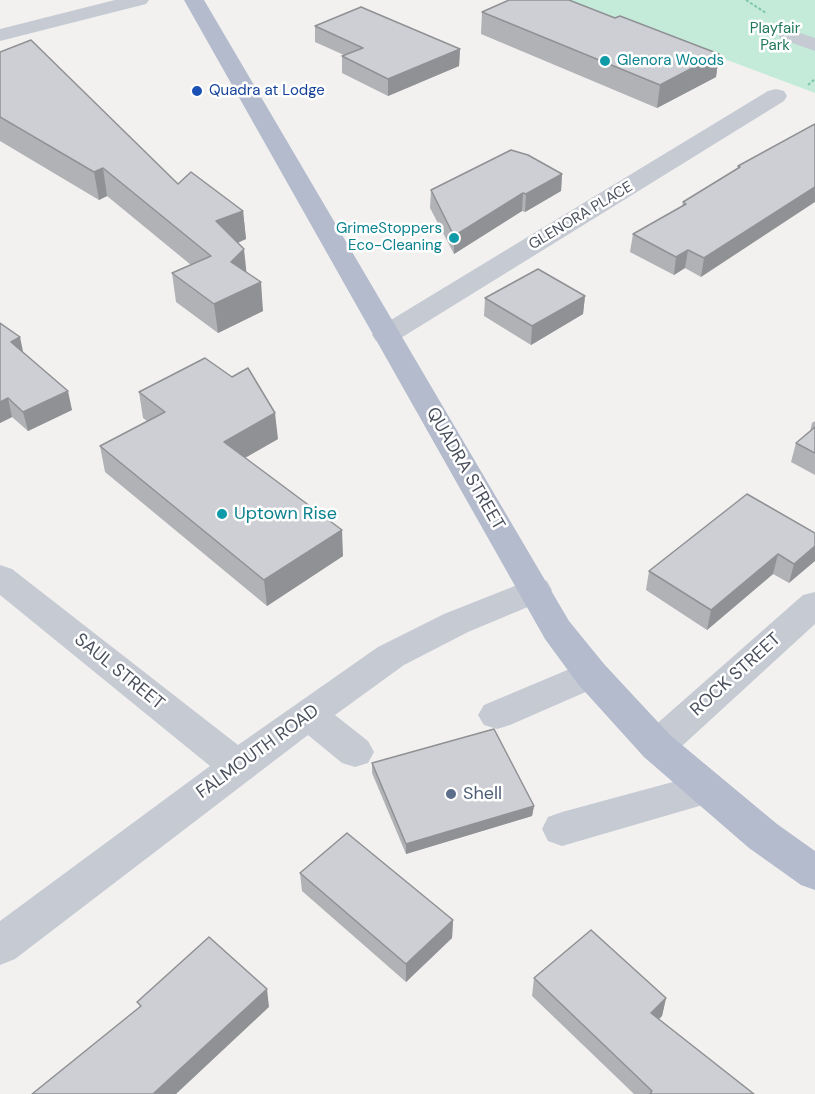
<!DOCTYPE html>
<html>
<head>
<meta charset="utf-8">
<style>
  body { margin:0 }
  canvas { display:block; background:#f2f1f0 }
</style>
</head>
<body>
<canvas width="815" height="1094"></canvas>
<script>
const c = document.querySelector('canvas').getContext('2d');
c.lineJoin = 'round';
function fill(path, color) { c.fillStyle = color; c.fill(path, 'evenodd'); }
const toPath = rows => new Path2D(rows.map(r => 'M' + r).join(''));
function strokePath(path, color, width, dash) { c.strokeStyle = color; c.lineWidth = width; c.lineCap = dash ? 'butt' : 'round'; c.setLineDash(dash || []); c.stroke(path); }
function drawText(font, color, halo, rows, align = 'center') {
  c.font = font + ' "DM Sans",sans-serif'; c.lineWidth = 5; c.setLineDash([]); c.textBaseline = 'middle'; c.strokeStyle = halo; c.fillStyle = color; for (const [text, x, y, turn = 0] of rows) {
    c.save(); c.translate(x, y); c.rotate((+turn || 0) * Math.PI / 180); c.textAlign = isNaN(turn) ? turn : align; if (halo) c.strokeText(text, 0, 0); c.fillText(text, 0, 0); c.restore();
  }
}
fill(toPath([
  [567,0,815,0,815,93,722,58]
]), '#c4ebda');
strokePath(toPath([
  [746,0,766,13],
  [808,85,815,79]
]), '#7fc6b0', 2, [3, 2]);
fill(toPath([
  [115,0,149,0,146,4,0,41,0,29,115,0],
  [788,29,815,38,815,51,781,39,778,35,781,31,788,29],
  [776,89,784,91,787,96,784,101,396,341,386,343,376,341,372,335,376,329,768,91,776,89],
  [0,565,12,569,238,745,378,647,444,614,535,578,547,581,552,590,547,599,468,632,404,665,335,715,368,741,374,752,368,763,355,767,342,763,308,735,15,959,0,965,0,921,210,766,0,595,0,565],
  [815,592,815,624,670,757,657,761,644,757,638,746,644,735,803,595,815,592],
  [591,660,604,664,609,674,604,684,510,725,497,729,484,725,478,715,484,705,591,660],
  [706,773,720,778,725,789,720,800,562,846,548,841,542,829,548,817,562,812,706,773]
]), '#c5cad3');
fill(toPath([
  [184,0,204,0,569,621,604,664,670,735,777,824,815,851,815,890,801,885,749,848,644,757,578,684,545,639,184,0]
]), '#b3bbcc');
fill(toPath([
  [482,12,615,18,719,54,716,77,657,108,481,34],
  [315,26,460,49,459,66,388,96,342,73,342,56,344,55,315,42],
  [0,52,178,184,243,211,246,239,238,243,246,272,263,311,218,333,176,302,172,273,191,265,107,196,99,200,0,141],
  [815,124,701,277,685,268,674,275,630,252,633,234,682,206,683,202,737,169,738,166],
  [562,174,561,191,525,212,522,211,454,254,430,208,431,190],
  [585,296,583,314,531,345,484,316,485,298],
  [0,323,24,353,72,410,28,431,12,417,0,423],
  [139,392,278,439,245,458,343,556,267,606,105,472,100,446,147,421,143,418],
  [815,421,815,475,791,462,796,443,810,432,812,423],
  [815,533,789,583,773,574,707,630,646,590,649,571],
  [372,763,534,806,532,816,406,854,372,773],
  [300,873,453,920,452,938,406,982,302,891],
  [534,978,666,998,662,1016,659,1019,754,1094,634,1094,532,996]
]), '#b1b2b6');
fill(toPath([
  [460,49,459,66,388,96,388,79],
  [719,54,716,77,657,108,660,85],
  [103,168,107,196,99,200,94,172],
  [562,174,561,191,525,212,526,194],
  [815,187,815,202,701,277,704,258],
  [523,193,522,211,454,254,454,236],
  [243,211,246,239,219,250,216,221],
  [244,249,247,277,231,262],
  [688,250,685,268,674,275,676,257],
  [261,282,263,311,218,333,214,304],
  [585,296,583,314,531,345,532,326],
  [20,337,24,356,11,342],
  [68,391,72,410,28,431,23,412],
  [8,398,12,417,0,423,0,402],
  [275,413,278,439,227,468,224,442],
  [342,530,343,556,267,606,264,580],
  [815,546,815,561,789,583,794,564],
  [778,554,773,574,707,630,711,610],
  [534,806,532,816,406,854,406,844],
  [453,920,452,938,406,982,406,964],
  [267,989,269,1007,176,1094,153,1094],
  [666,998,662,1016,647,1030,651,1013]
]), '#909194');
const building = toPath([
  [509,0,569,0,615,18,620,16,719,54,660,85,482,12,509,0],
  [361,7,460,49,388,79,342,56,363,48,315,26,361,7],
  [31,40,178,184,191,172,243,211,216,221,244,249,231,262,261,282,214,304,172,273,211,256,103,168,94,172,0,117,0,52,31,40],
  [815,124,815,187,704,258,688,250,676,257,633,234,686,204,683,202,740,167,738,166,815,124],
  [511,150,528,155,562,174,526,194,523,193,454,236,431,190,511,150],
  [538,269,585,296,532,326,485,298,538,269],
  [0,323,20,337,11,342,68,391,23,412,8,398,0,402,0,323],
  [205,358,232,377,248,368,275,413,224,442,342,530,264,580,100,446,165,412,139,392,205,358],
  [815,427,815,453,796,443,815,427],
  [747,494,815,533,815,546,794,564,778,554,711,610,649,571,747,494],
  [494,729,534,806,406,844,372,763,494,729],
  [347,833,453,920,406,964,300,873,347,833],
  [591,930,666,998,651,1013,754,1094,650,1094,652,1091,534,978,591,930],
  [209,937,267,989,153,1094,32,1094,141,1006,137,1002,209,937]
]);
fill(building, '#cecfd4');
strokePath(building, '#909194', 1.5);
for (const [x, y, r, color] of [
  [605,61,6,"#0f9aa8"],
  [197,91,6,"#1a4fb4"],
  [454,238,6,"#0f9aa8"],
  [222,514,6,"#0f9aa8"],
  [451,794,6,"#5c6f8a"]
]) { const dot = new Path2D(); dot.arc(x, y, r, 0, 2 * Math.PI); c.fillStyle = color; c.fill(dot); strokePath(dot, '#fff', 2); }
drawText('15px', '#21775c', '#fff', [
  ["Playfair",775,29],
  ["Park",775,46]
]);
drawText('15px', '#0d838f', '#fff', [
  ["Glenora Woods",617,61],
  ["GrimeStoppers",442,229,"right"],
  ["Eco-Cleaning",442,246,"right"]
], 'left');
drawText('15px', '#164399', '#fff', [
  ["Quadra at Lodge",209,91]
], 'left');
drawText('15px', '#4a505c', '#fff', [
  ["GLENORA PLACE",581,216,-31]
]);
drawText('18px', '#4a505c', '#fff', [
  ["QUADRA STREET",465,469,60],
  ["SAUL STREET",119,672,39],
  ["ROCK STREET",736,675,-42],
  ["FALMOUTH ROAD",258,752,-36]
]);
drawText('18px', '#0d838f', '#fff', [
  ["Uptown Rise",234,514]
], 'left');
drawText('18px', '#4e5e75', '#fff', [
  ["Shell",463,794]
], 'left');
</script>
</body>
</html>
